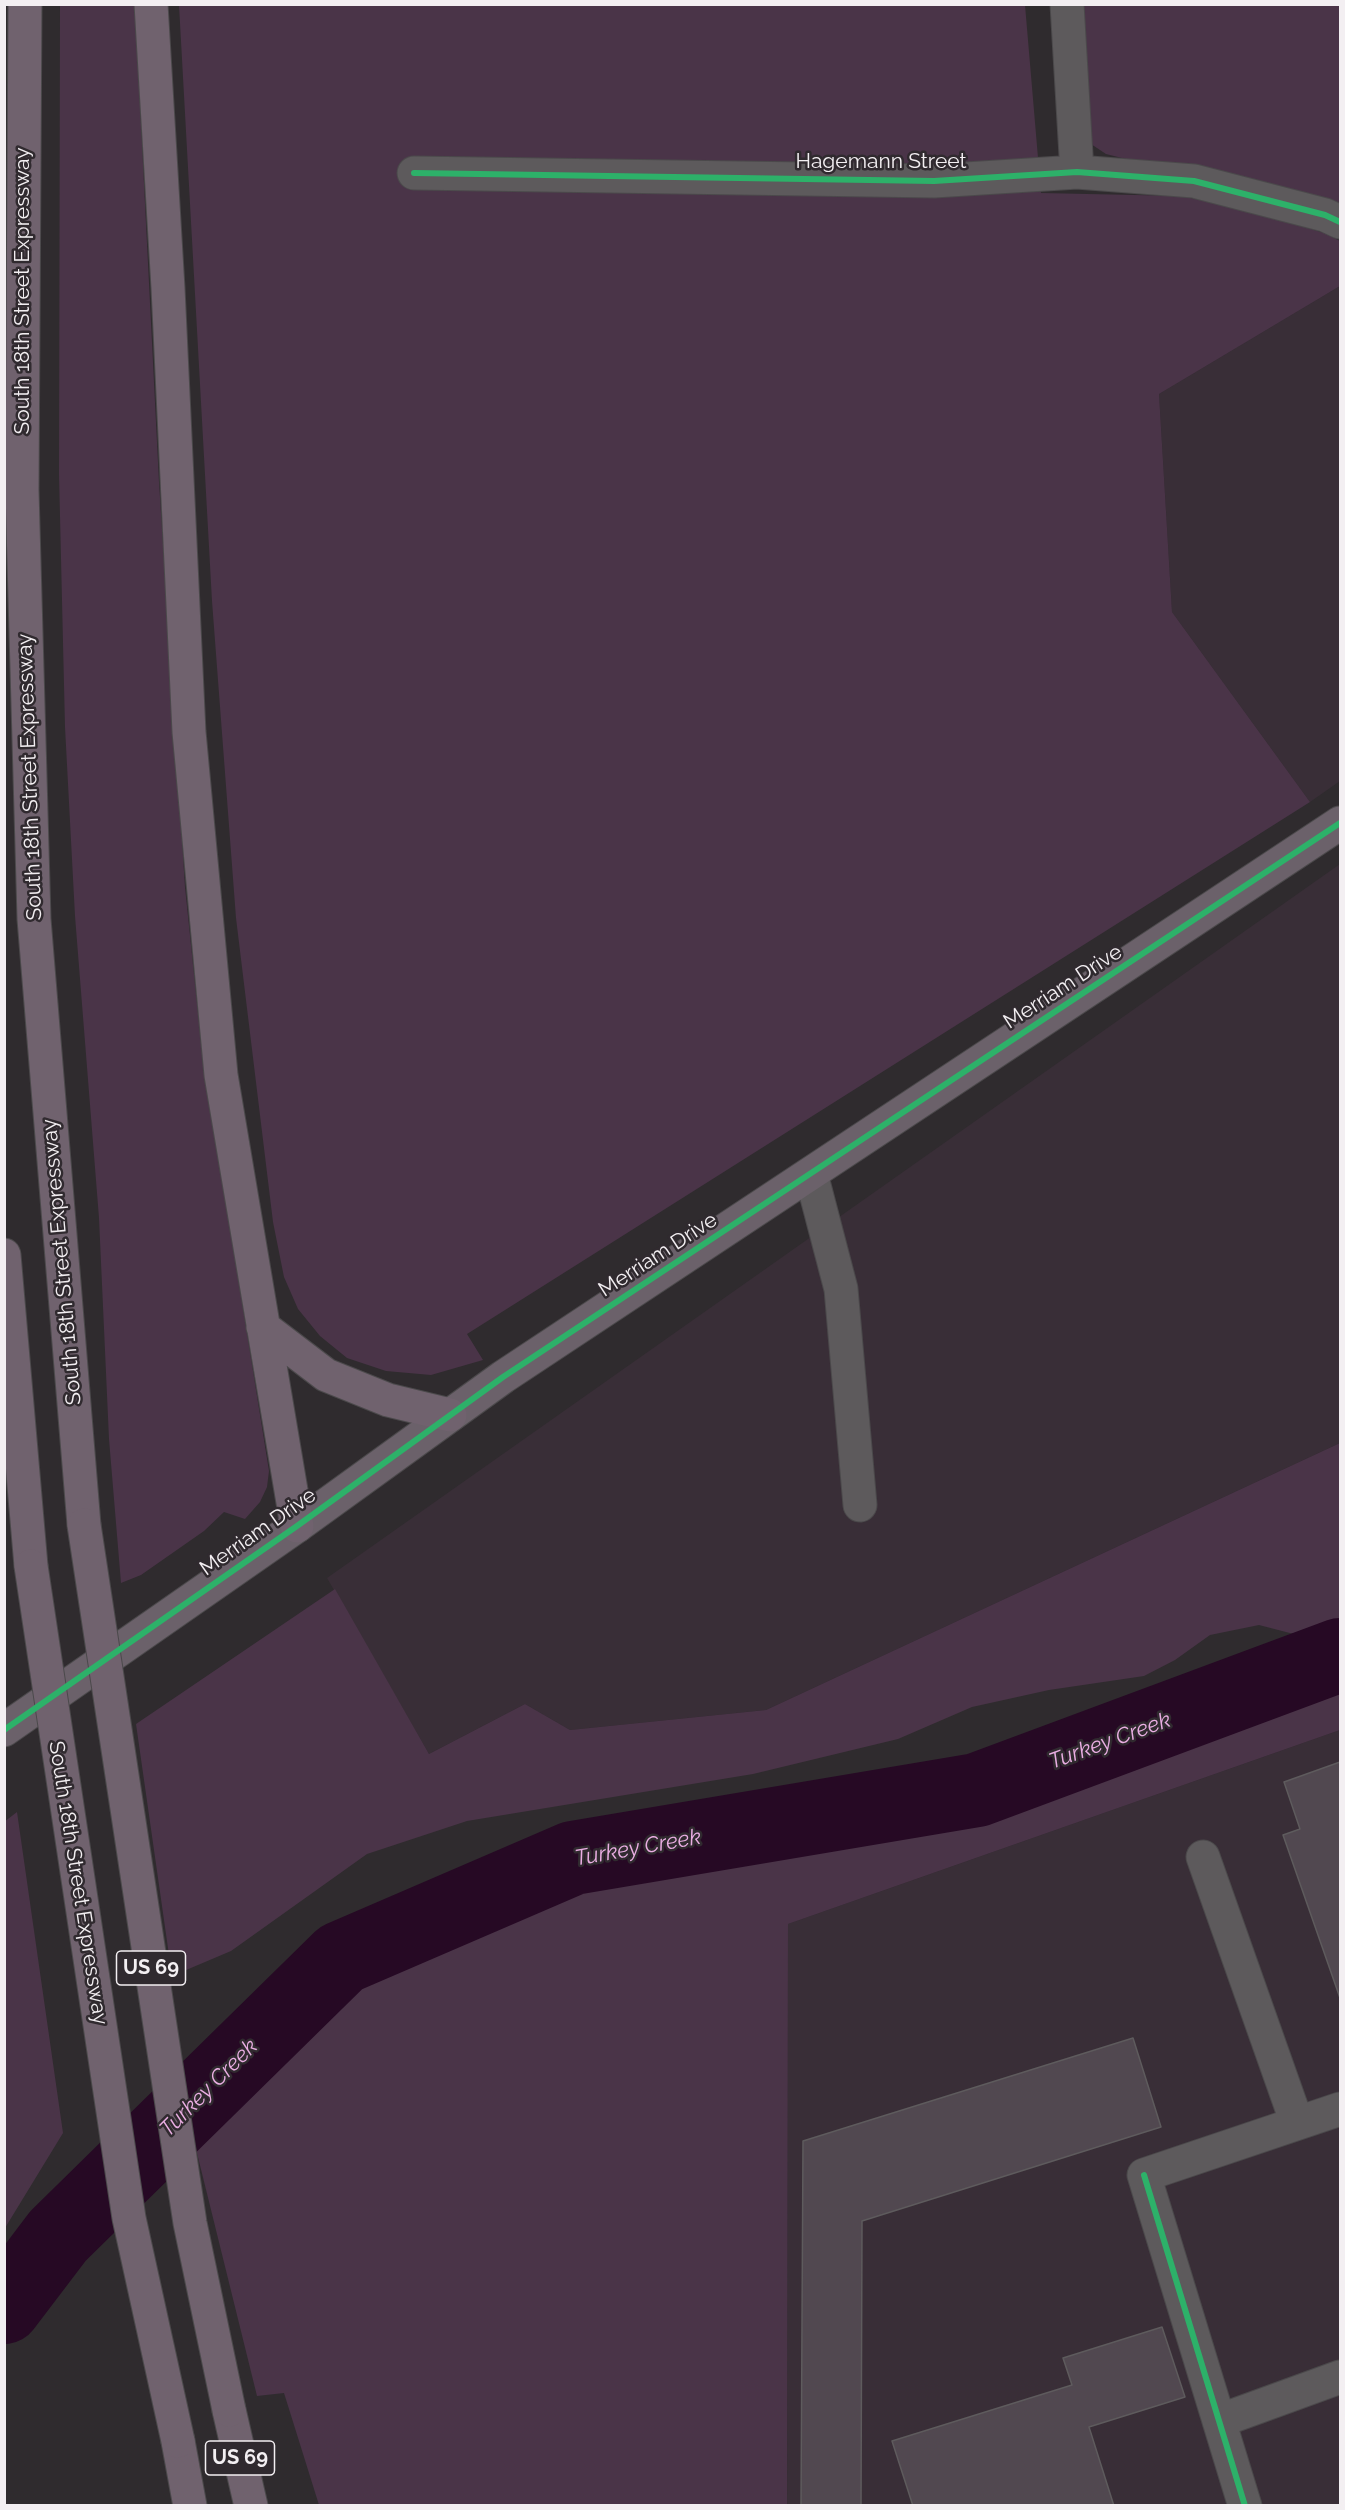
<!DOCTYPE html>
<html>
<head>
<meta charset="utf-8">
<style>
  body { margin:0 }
  #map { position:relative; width:1345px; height:2510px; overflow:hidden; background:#2f2b2e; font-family:Raleway,sans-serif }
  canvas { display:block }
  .frame { position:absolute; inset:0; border:6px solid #f3eff2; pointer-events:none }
</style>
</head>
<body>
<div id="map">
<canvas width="1345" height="2510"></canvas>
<div class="frame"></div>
</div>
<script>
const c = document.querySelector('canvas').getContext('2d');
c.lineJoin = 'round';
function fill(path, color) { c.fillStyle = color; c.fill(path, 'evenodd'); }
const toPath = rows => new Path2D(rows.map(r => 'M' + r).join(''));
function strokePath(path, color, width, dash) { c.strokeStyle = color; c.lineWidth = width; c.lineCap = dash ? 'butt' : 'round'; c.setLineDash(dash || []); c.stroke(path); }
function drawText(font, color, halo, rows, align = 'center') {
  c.font = font + ' Raleway,sans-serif'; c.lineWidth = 5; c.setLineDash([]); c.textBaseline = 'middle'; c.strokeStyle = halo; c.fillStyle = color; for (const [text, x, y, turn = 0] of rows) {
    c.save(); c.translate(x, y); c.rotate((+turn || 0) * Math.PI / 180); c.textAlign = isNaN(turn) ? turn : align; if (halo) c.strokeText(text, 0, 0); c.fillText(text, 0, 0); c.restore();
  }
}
fill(toPath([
  [1340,286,1340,781,1310,802,1172,612,1159,394],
  [1340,864,1340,1443,766,1710,570,1730,525,1704,429,1754,327,1578],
  [1340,1730,1340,2505,787,2506,788,1924]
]), '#392e37');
fill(toPath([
  [60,5,135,5,159,482,185,887,202,1052,269,1471,267,1487,260,1502,245,1519,224,1512,204,1531,141,1575,121,1583,109,1439,99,1218,75,916,65,727,59,474],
  [179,5,1025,5,1041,193,1181,196,1243,209,1324,233,1340,241,1340,286,1159,394,1172,612,1310,802,467,1334,483,1360,431,1375,386,1371,347,1358,320,1336,298,1309,284,1277,273,1222,236,918,212,601],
  [1077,5,1340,5,1340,206,1254,179,1138,162,1106,154,1088,142],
  [1340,1443,1340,1629,1309,1638,1259,1625,1210,1635,1175,1660,1144,1676,1049,1690,972,1707,898,1739,753,1774,467,1821,367,1854,231,1951,172,1976,136,1724,335,1589,429,1754,525,1704,570,1730,766,1710],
  [1340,1684,1340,1730,788,1924,787,2505,319,2505,284,2393,257,2396,195,2145,319,2013,386,1959,484,1915,608,1875,919,1825,1038,1797],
  [17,1812,63,2133,5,2228,4,1822]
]), '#4a3448');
strokePath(toPath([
  [4,2307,58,2236,341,1958,573,1858,977,1790,1340,1655]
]), '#260924', 74);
const building = toPath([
  [1340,1762,1340,1998,1283,1835,1300,1829,1284,1782,1340,1762],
  [1133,2038,1161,2127,862,2221,861,2506,801,2506,803,2141,1133,2038],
  [1162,2327,1185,2397,1089,2427,1114,2506,913,2506,892,2441,1072,2385,1063,2358,1162,2327]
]);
fill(building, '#514850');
strokePath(building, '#5e5b5d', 1.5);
const minor = toPath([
  [1067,4,1077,172],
  [414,173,934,181,1077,172,1194,181,1325,215,1340,222],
  [811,1174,841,1289,860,1505],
  [1203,1857,1297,2123],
  [1219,2421,1340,2377],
  [1245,2506,1144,2175,1340,2109]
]);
const major = toPath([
  [4,1730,297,1526,503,1377,1340,823]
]);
const highway = toPath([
  [25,4,22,490,34,919,84,1525],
  [151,4,168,288,189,732,221,1075,297,1526],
  [4,1255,31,1566],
  [263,1327,326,1375,388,1400,450,1415],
  [229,2410,251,2506],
  [178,2441,190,2506]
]);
strokePath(minor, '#4b494b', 35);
strokePath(major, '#4b494b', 35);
strokePath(highway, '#4b494b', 35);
strokePath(minor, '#5d5a5c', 33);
strokePath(major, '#6b616a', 33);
strokePath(highway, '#70626e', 33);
const highwayBridge = toPath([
  [84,1525,190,2223,229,2410],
  [31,1566,129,2218,178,2441]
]);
strokePath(highwayBridge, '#4b494b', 35, []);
strokePath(highwayBridge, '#70626e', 33);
strokePath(toPath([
  [414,173,934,181,1077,172,1194,181,1325,215,1340,222],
  [4,1730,297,1526,503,1377,1340,823],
  [1144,2175,1245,2506]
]), '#2db169', 6);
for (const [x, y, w] of [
  [151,1968,69],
  [240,2458,69]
]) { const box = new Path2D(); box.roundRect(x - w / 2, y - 17, w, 34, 4.5); c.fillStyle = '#302a2f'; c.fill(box); strokePath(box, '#f3eff2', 1.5); }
drawText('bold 20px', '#f3eff2', null, [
  ["US 69",151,1968],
  ["US 69",240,2458]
]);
drawText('21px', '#f3eff2', '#302a2f', [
  ["Hagemann Street",881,162],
  ["South 18th Street Expressway",23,291,-90],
  ["South 18th Street Expressway",30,777,-92],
  ["Merriam Drive",1063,987,-33],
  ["Merriam Drive",658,1255,-33],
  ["South 18th Street Expressway",62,1262,-95],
  ["Merriam Drive",258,1532,-35],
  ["South 18th Street Expressway",78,1883,81]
]);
drawText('italic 22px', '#eaaee3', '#302a2f', [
  ["Turkey Creek",1110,1741,-20],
  ["Turkey Creek",638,1848,-10],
  ["Turkey Creek",209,2088,-45]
]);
</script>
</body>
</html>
